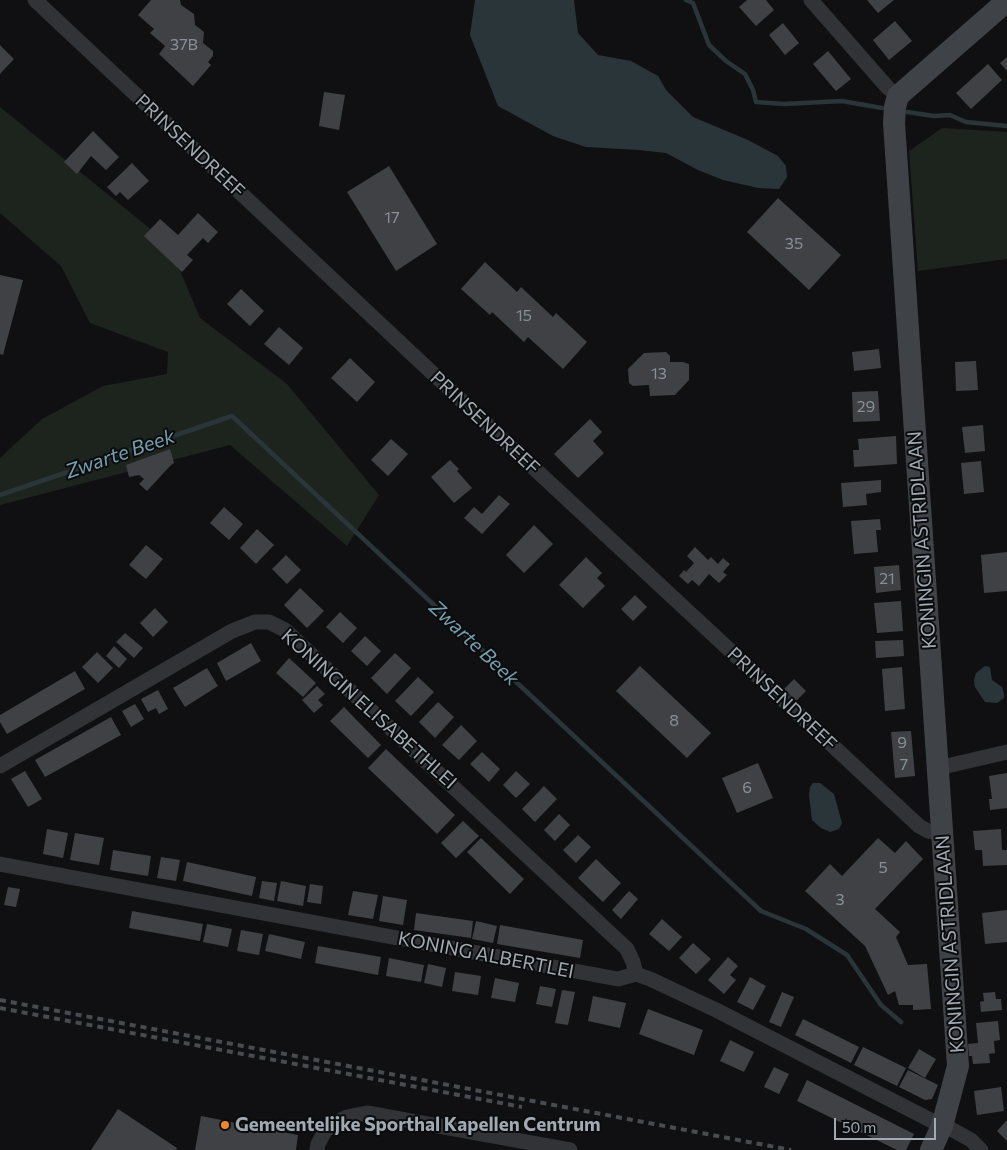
<!DOCTYPE html>
<html>
<head>
<meta charset="utf-8">
<style>
  body { margin:0 }
  #map { position:relative; width:1007px; height:1150px; overflow:hidden; background:#101012; font-family:Commissioner,sans-serif }
  canvas { display:block }
  .scale { position:absolute; left:834px; top:1118px; width:102px; height:22px; box-sizing:border-box; border:2px solid #a1aab2; border-top:0; padding-left:6px; font-size:15px; line-height:18px; white-space:nowrap; color:#a1aab2; -webkit-text-stroke:4px #0b0c0d; paint-order:stroke }
</style>
</head>
<body>
<div id="map">
<canvas width="1007" height="1150"></canvas>
<div class="scale">50 m</div>
</div>
<script>
const c = document.querySelector('canvas').getContext('2d');
c.lineJoin = 'round';
function fill(path, color) { c.fillStyle = color; c.fill(path, 'evenodd'); }
const toPath = rows => new Path2D(rows.map(r => 'M' + r).join(''));
function strokePath(path, color, width, dash) { c.strokeStyle = color; c.lineWidth = width; c.lineCap = dash ? 'butt' : 'round'; c.setLineDash(dash || []); c.stroke(path); }
function drawText(font, color, halo, rows, align = 'center') {
  c.font = font + ' Commissioner,sans-serif'; c.lineWidth = 4; c.setLineDash([]); c.textBaseline = 'middle'; c.strokeStyle = halo; c.fillStyle = color; for (const [text, x, y, turn = 0] of rows) {
    c.save(); c.translate(x, y); c.rotate((+turn || 0) * Math.PI / 180); c.textAlign = isNaN(turn) ? turn : align; if (halo) c.strokeText(text, 0, 0); c.fillText(text, 0, 0); c.restore();
  }
}
fill(toPath([
  [0,107,169,244,200,318,287,384,379,495,347,546,230,445,0,505,0,458,42,419,103,386,167,374,168,352,90,323,61,266,0,213],
  [942,128,1007,132,1007,259,918,271,909,151]
]), '#1d241d');
fill(toPath([
  [475,0,574,0,578,33,598,55,631,61,658,76,666,90,693,117,748,140,778,156,786,166,787,177,779,189,758,188,723,180,698,170,666,153,639,150,586,147,553,136,498,106,470,35],
  [985,666,990,667,992,680,1002,687,1004,694,1004,698,997,703,985,702,975,687,974,680,976,673],
  [813,783,820,783,834,794,842,823,839,829,830,832,821,828,812,820,809,795,810,787]
]), '#2a353a');
strokePath(toPath([
  [686,0,693,3,709,45,726,61,745,74,753,90,756,102,784,104,842,101,882,108],
  [907,112,934,116,950,115,966,122,1007,126],
  [0,495,232,416,761,911,806,929,847,955,881,1005,901,1022]
]), '#2a353a', 4.5);
fill(toPath([
  [151,0,180,0,181,5,194,14,195,25,204,32,203,43,213,51,213,56,208,62,211,65,193,86,159,54,165,46,150,33,154,29,138,15],
  [747,0,766,0,774,10,756,26,739,7],
  [867,0,894,0,878,13],
  [895,21,912,41,889,60,873,40],
  [783,23,799,43,785,55,769,35],
  [0,45,14,59,0,74],
  [828,51,851,79,836,91,813,64],
  [1007,57,1007,71,1000,63],
  [988,64,1002,80,971,109,956,93],
  [324,92,345,95,339,130,319,126],
  [93,131,119,157,106,170,91,156,77,174,64,162],
  [132,163,149,181,128,200,120,192,116,196,107,187],
  [389,166,437,244,396,271,347,192],
  [778,198,841,255,809,290,747,232],
  [198,213,218,232,208,243,203,238,187,255,193,260,182,272,144,236,160,219,178,235],
  [485,262,517,292,521,287,553,317,556,313,587,342,563,369,528,337,524,342,492,312,490,315,461,289],
  [0,275,23,280,3,355,0,354],
  [241,289,264,311,250,326,227,304],
  [279,327,303,348,289,365,264,344],
  [879,349,881,368,854,371,852,352],
  [666,352,670,356,670,362,683,362,689,364,689,380,675,395,650,396,649,385,633,386,629,383,628,369,644,353],
  [350,358,375,382,357,402,331,378],
  [976,361,978,390,956,391,955,362],
  [878,391,880,421,853,422,852,392],
  [590,419,602,432,593,441,604,453,578,478,554,454],
  [983,425,985,451,965,453,962,427],
  [896,436,897,464,854,467,853,450,859,450,858,439],
  [391,439,408,454,388,476,371,460],
  [170,449,174,463,171,465,147,491,139,484,144,479,139,475,129,477,126,465],
  [450,460,459,469,457,471,472,488,454,503,431,477],
  [981,461,984,492,964,494,961,463],
  [881,480,881,492,866,494,867,505,843,507,841,483],
  [499,495,510,504,482,534,464,518,474,507,482,514],
  [224,507,243,524,229,540,210,523],
  [880,519,881,530,876,530,878,552,854,554,851,521],
  [534,525,553,544,524,573,506,555],
  [257,529,274,545,256,564,240,548],
  [146,545,163,559,146,579,129,565],
  [695,547,708,560,711,557,718,564,723,558,730,564,723,572,727,575,719,583,709,574,699,586,692,580,688,584,679,576,684,570,686,572,694,563,687,556],
  [1007,552,1007,591,984,593,981,555],
  [286,555,301,570,287,584,272,569],
  [586,557,602,573,597,578,605,586,583,608,559,585],
  [899,565,901,590,876,593,874,567],
  [300,588,324,611,307,628,284,605],
  [635,595,647,607,633,621,621,609],
  [901,601,903,631,877,633,874,603],
  [155,608,168,622,153,637,140,623],
  [340,612,357,628,343,643,326,627],
  [125,633,143,648,134,658,116,642],
  [365,636,381,651,367,666,351,651],
  [903,640,904,656,876,658,875,641],
  [251,643,261,661,226,681,217,663],
  [114,646,127,659,119,668,106,656],
  [97,652,113,668,98,683,82,667],
  [395,653,411,668,387,694,371,678],
  [289,658,316,683,303,697,276,673],
  [640,666,711,733,687,758,616,691],
  [902,667,905,709,885,711,882,669],
  [207,668,218,686,185,707,173,688],
  [75,671,85,689,7,734,0,722,0,715],
  [418,677,434,692,411,716,395,701],
  [794,679,806,691,796,701,784,689],
  [317,686,325,694,318,700,323,705,314,713,302,700],
  [158,690,168,709,159,714,156,708,148,712,141,699],
  [438,702,454,717,435,738,419,722],
  [135,704,144,719,131,727,122,711],
  [344,707,381,745,368,758,330,721],
  [111,717,121,735,45,777,35,760],
  [461,725,477,741,459,760,442,745],
  [911,731,915,776,895,778,891,732],
  [386,749,455,815,437,834,368,768],
  [482,752,500,769,489,782,470,764],
  [758,763,773,798,737,813,722,778],
  [25,771,42,799,28,807,11,779],
  [516,771,530,784,516,798,503,785],
  [1007,773,1007,808,990,810,989,799,992,799,989,776],
  [544,786,557,799,535,822,522,809],
  [559,814,570,825,555,841,544,830],
  [463,821,479,836,456,858,441,843],
  [47,829,68,833,63,858,43,854],
  [1001,829,1002,850,1007,850,1007,865,983,866,982,850,975,850,973,831],
  [75,833,104,838,99,865,70,860],
  [578,835,591,847,576,863,563,850],
  [481,838,524,879,510,894,467,852],
  [878,838,895,853,906,841,923,859,875,909,900,932,896,937,908,965,927,964,931,1009,913,1010,913,1005,899,1005,895,991,888,995,865,946,805,891,830,864,842,876],
  [113,850,151,856,148,876,110,870],
  [161,857,180,860,176,881,157,878],
  [596,859,621,883,603,902,578,878],
  [187,862,256,877,252,896,183,881],
  [262,881,277,883,274,901,259,898],
  [281,881,306,886,303,906,277,901],
  [310,884,323,886,321,904,307,902],
  [8,887,20,889,16,907,4,905],
  [353,891,378,895,373,919,348,915],
  [629,891,638,899,621,919,612,910],
  [383,896,407,900,403,925,379,921],
  [1007,910,1007,942,985,944,982,913],
  [132,911,203,924,200,941,129,928],
  [416,913,473,921,471,938,414,930],
  [662,919,682,937,669,951,649,934],
  [476,921,497,926,493,943,472,939],
  [207,924,232,929,228,947,203,942],
  [500,925,583,940,580,958,497,944],
  [241,930,263,934,259,955,237,951],
  [269,934,305,942,301,959,265,951],
  [693,943,711,959,696,974,679,958],
  [318,946,381,957,378,975,315,963],
  [728,957,738,966,730,975,736,980,724,994,708,980],
  [389,958,424,965,421,982,386,976],
  [428,964,446,968,442,987,424,983],
  [455,972,481,976,478,995,452,991],
  [750,977,766,986,753,1010,737,1002],
  [495,978,519,983,515,1002,491,998],
  [540,986,556,989,552,1007,536,1004],
  [562,990,575,992,568,1025,555,1023],
  [782,992,794,997,781,1027,769,1022],
  [995,992,996,999,1001,999,1002,1010,981,1012,980,1002,984,1001,983,993],
  [593,996,626,1003,620,1028,588,1021],
  [648,1009,703,1030,694,1055,639,1034],
  [803,1019,859,1047,851,1063,795,1035],
  [998,1021,1000,1040,994,1041,995,1053,989,1054,990,1063,973,1064,972,1056,969,1056,968,1044,978,1043,976,1023],
  [730,1040,754,1052,744,1072,720,1061],
  [863,1047,906,1068,897,1086,854,1065],
  [919,1049,936,1059,925,1078,908,1068],
  [774,1067,789,1074,779,1094,764,1087],
  [908,1070,938,1085,932,1099,925,1100,899,1087],
  [807,1080,914,1134,906,1150,897,1150,797,1101],
  [1001,1087,1004,1111,977,1115,974,1091],
  [118,1109,177,1148,176,1150,91,1150],
  [201,1116,298,1135,296,1150,195,1150],
  [1007,1120,1007,1141,997,1131]
]), '#3f4145');
strokePath(toPath([
  [35,0,509,445,919,826,928,831,943,833],
  [811,0,888,88,898,96],
  [0,766,232,631,255,622,269,622,285,630,627,949,633,962,636,974],
  [938,768,1007,752],
  [0,864,618,979,636,974,650,979,716,1010,942,1126,951,1129,971,1140,981,1150],
  [317,1150,318,1144,325,1131,335,1123,347,1117,367,1113,570,1150]
]), '#313337', 15);
strokePath(toPath([
  [931,1150,942,1126,958,1066,894,123,895,107,898,96,1007,1]
]), '#3f4247', 22);
strokePath(toPath([
  [0,1000,791,1150],
  [0,1008,522,1107]
]), '#484b50', 4, [6, 5]);
for (const [x, y, r, color] of [
  [225,1125,5,"#f0872a"]
]) { const dot = new Path2D(); dot.arc(x, y, r, 0, 2 * Math.PI); c.fillStyle = color; c.fill(dot); strokePath(dot, '#0b0c0d', 2); }
drawText('16px', '#889097', null, [
  ["37B",184,45],
  ["17",392,218],
  ["35",794,244],
  ["15",524,316],
  ["13",659,374],
  ["29",866,407],
  ["21",887,579],
  ["8",674,721],
  ["9",902,743],
  ["7",904,765],
  ["6",747,788],
  ["5",883,868],
  ["3",840,900]
]);
drawText('19px', '#a1aab2', '#0b0c0d', [
  ["PRINSENDREEF",190,146,43],
  ["PRINSENDREEF",485,423,43],
  ["KONINGIN ASTRIDLAAN",922,540,-94],
  ["PRINSENDREEF",782,699,43],
  ["KONINGIN ELISABETHLEI",369,709,42],
  ["KONINGIN ASTRIDLAAN",950,944,-94],
  ["KONING ALBERTLEI",486,955,11]
]);
drawText('bold 19px', '#a1aab2', '#0b0c0d', [
  ["Gemeentelijke Sporthal Kapellen Centrum",235,1125]
], 'left');
drawText('italic 20px', '#789fae', '#0b0c0d', [
  ["Zwarte Beek",120,454,-19],
  ["Zwarte Beek",474,643,43]
]);
</script>
</body>
</html>
